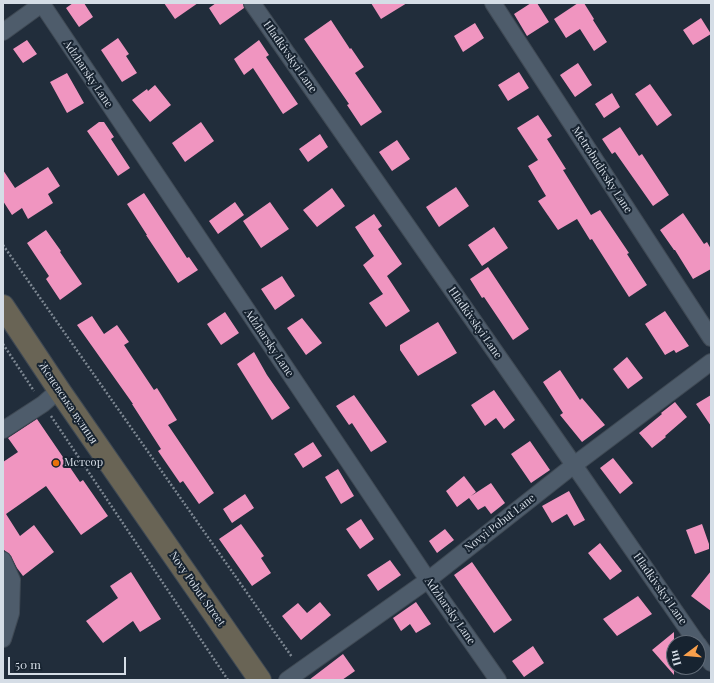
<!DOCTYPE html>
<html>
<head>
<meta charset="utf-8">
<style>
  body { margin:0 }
  #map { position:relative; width:714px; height:683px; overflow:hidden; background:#212d3b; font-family:"Playfair Display",serif }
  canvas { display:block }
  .frame { position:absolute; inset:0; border:4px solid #d5dde6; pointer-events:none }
  .north { position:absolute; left:666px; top:635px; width:40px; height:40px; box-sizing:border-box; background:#172330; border:1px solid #636d79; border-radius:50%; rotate:254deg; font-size:11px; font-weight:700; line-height:16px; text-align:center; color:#d5dde6 }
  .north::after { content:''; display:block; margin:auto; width:14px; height:18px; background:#f9a04c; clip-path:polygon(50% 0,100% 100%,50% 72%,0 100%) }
  .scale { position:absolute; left:8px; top:657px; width:118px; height:18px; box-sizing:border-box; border:2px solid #d5dde6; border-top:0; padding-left:5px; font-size:12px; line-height:14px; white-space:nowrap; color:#d5dde6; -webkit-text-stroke:3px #172330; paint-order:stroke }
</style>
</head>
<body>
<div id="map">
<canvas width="714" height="683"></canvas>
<div class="frame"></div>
<div class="north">Пн</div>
<div class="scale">50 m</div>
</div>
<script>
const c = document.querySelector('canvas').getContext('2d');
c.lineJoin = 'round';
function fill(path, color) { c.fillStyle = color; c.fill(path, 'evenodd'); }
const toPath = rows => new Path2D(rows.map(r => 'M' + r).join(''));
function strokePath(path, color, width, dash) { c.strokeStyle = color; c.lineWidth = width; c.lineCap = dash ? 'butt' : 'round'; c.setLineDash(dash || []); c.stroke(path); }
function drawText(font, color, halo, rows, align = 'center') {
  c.font = font + ' "Playfair Display",serif'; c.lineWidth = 4; c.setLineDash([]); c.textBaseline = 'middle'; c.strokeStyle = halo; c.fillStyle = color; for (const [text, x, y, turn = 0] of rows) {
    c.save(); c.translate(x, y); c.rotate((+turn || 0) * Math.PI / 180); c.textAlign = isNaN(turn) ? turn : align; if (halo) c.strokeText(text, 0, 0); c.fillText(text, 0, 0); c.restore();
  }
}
fill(toPath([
  [73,3,84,3,93,17,79,27,66,8],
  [164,3,198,3,175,19],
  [216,3,243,3,244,8,220,25,209,8],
  [371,3,407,3,381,19],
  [531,3,537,3,549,22,527,36,514,14],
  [578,3,584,3,594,19,593,20,607,42,594,51,580,29,566,38,554,19],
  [701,18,711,34,693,45,683,30],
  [331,20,350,49,351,48,364,67,355,73,382,112,361,126,347,105,349,104,304,39],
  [475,23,484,38,463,52,454,36],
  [118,38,129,54,126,56,137,73,122,82,101,50],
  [27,40,37,54,23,63,13,49],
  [259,40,269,55,266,57,298,104,283,114,253,68,244,75,234,59],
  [578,63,592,85,575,97,560,75],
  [519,72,529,88,508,101,498,85],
  [67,73,84,103,67,113,50,82],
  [650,84,672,115,657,126,635,94],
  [155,85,171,105,150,122,132,100,147,89,148,91],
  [612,93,620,107,604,118,595,104],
  [538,115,552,136,547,139,566,169,563,170,591,215,600,210,629,253,627,254,647,285,629,297,592,239,590,240,577,219,558,230,538,201,546,196,528,166,538,160,517,128],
  [99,122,104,122,114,137,111,139,130,168,118,176,87,131],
  [201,122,214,141,185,162,172,143],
  [620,127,639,156,642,154,669,195,653,206,615,152,612,154,602,139],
  [320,134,328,147,308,162,299,149],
  [397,140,410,159,392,171,379,152],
  [48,167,60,186,48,194,53,203,28,219,22,208,12,215,3,201,3,170,15,188],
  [456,187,469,206,439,227,426,207],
  [332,188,345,206,317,227,303,210],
  [144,193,187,258,189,257,198,270,178,283,146,235,147,235,127,204],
  [235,202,244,215,218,234,209,221],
  [270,202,289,229,261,248,243,221],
  [683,213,704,244,707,242,711,249,711,269,693,279,675,250,674,250,660,230],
  [374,214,382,226,378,229,402,264,387,276,410,311,386,327,369,303,383,294,363,265,374,256,355,227],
  [494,227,508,248,482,266,468,245],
  [46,230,61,251,60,252,82,284,60,300,46,279,49,276,27,243],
  [488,267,529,329,513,340,484,297,482,298,470,279],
  [282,276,295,296,275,310,261,289],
  [665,311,689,346,676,353,674,350,665,355,645,324],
  [225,312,239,333,221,345,207,324],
  [92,316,104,334,117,325,129,342,124,345,154,390,157,388,177,420,168,425,214,493,199,504,183,481,180,483,158,451,161,449,132,404,133,404,77,325],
  [302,318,322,343,306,355,287,328],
  [438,322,457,353,418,376,400,350,400,345],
  [254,352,267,375,290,408,272,420,237,364],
  [627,357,643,378,628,389,613,369],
  [560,370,580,400,582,398,605,425,582,442,560,415,563,413,543,382],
  [494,390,515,420,504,429,496,418,485,426,471,405],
  [354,395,387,442,371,452,352,423,349,425,336,406],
  [711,395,711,426,696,404],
  [675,402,687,417,665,436,666,437,652,448,639,433,662,414,661,413],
  [37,419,80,482,83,480,108,516,81,535,46,486,6,514,20,536,34,525,54,552,23,576,17,568,11,556,3,549,3,462,18,452,8,438],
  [530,441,550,470,531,483,511,454],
  [313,442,322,456,303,468,294,454],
  [613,458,633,483,620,494,600,468],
  [338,469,354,496,341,504,325,477],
  [464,476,476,492,471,496,491,483,505,503,491,514,485,506,478,510,469,498,457,507,446,491],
  [569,491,585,520,574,526,567,514,552,523,542,506],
  [245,494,254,508,232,523,223,509],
  [361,519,374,539,360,549,346,529],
  [241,524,264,556,261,558,271,573,252,586,219,539],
  [702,524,709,544,709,549,695,554,686,530],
  [445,529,454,540,437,553,429,541],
  [600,543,622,571,610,580,588,553],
  [390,560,401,575,378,591,367,575],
  [472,562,512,620,494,633,454,575],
  [711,571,711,611,691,596],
  [131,572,161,619,140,632,133,621,103,643,86,621,118,598,110,586],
  [638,596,652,614,617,636,603,619],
  [320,602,331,615,301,640,282,616,298,603,307,613],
  [416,602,431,624,416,633,410,624,401,631,393,618],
  [674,632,674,675,652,650],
  [533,646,544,663,524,677,512,661],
  [343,654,355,671,342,680,309,680]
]), '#f095c0');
const minor = toPath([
  [252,3,574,465,697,643],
  [493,3,711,338],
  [42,4,428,580,498,680],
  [3,32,43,3],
  [3,430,43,404,59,390],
  [3,560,12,580,11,613,3,639],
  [698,644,711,663],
  [287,680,428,580,574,465,711,362]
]);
const secondary = toPath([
  [3,306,59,390,260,680]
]);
strokePath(minor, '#3f4954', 18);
strokePath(secondary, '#3f4954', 24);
strokePath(toPath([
  [3,245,292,657],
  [3,344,34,391],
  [51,416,228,680]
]), '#7d8792', 2.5, [2, 2]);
strokePath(minor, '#4e5c6b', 16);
strokePath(secondary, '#696455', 22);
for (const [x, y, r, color] of [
  [56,463,4,"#e8710a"]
]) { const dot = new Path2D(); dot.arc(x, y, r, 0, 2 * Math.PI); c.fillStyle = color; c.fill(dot); strokePath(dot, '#172330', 1.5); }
drawText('11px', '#d5dde6', '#172330', [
  ["Hladkivskyi Lane",290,57,55],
  ["Adzharsky Lane",88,74,56],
  ["Metrobudivsky Lane",602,170,57],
  ["Hladkivskyi Lane",475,323,55],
  ["Adzharsky Lane",269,343,56],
  ["Женевська вулиця",68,403,56],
  ["Novyi Pobut Lane",500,523,-38],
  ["Novy Pobut Street",197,589,55],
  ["Hladkivskyi Lane",660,589,55],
  ["Adzharsky Lane",450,611,55]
]);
drawText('11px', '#d5dde6', '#172330', [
  ["Метеор",64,463]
], 'left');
</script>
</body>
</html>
